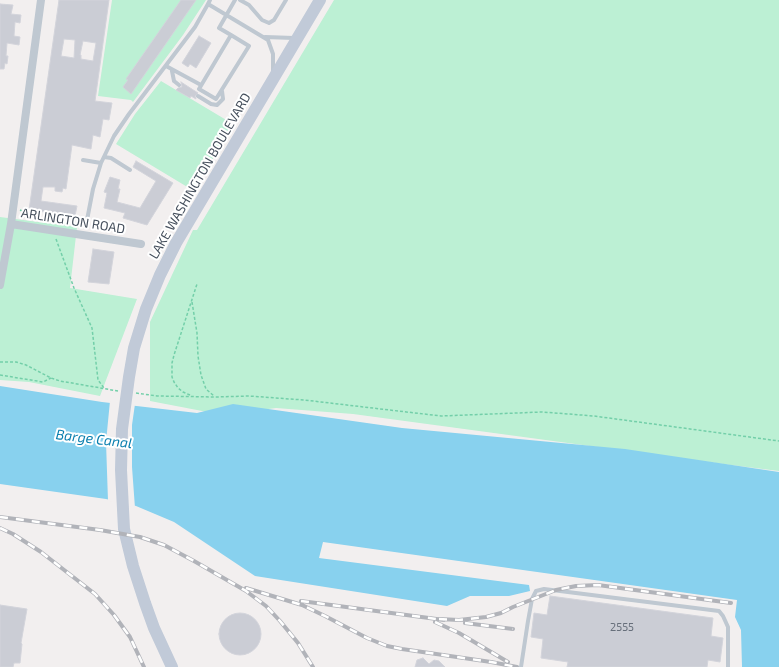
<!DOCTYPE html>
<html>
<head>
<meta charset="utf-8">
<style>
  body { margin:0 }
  canvas { display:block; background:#f2efef }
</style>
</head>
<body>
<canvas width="779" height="667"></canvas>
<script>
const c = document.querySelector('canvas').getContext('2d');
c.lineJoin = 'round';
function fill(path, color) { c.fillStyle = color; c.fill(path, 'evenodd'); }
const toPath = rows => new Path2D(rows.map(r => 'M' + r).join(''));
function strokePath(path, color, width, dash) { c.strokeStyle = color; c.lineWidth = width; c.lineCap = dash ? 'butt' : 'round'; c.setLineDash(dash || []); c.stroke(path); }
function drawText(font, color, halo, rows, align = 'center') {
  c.font = font + ' "Exo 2",sans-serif'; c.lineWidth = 4; c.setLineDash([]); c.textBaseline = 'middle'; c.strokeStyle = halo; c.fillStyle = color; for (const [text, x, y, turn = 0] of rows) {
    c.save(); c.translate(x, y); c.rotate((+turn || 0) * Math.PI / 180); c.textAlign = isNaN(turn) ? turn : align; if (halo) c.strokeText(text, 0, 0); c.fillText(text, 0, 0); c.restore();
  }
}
fill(toPath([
  [112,0,206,0,183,35,133,102,131,100,98,96],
  [334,0,779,0,779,471,731,465,353,414,276,408,223,415,150,401,150,322,193,230,197,230],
  [161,81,233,124,194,191,116,144,135,114],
  [0,217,77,227,70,288,137,299,100,396,29,382,0,380]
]), '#bcf0d4');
fill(toPath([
  [0,386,102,402,197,413,233,404,402,428,625,449,779,472,779,667,742,667,741,630,735,617,737,600,323,542,319,558,529,585,530,591,509,596,470,596,447,606,255,576,174,522,136,506,106,499,0,484]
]), '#88d1ee');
fill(toPath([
  [110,401,135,404,132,425,132,467,135,508,108,501,106,442]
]), '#f2efef');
const building = toPath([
  [59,0,109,0,95,101,112,103,109,120,103,119,100,137,93,135,91,149,72,145,66,189,63,188,62,192,55,191,55,187,43,187,41,201,77,206,75,216,29,210,59,0],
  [64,39,75,40,74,58,61,56,64,39],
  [83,41,96,43,93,61,81,59,81,55,80,55,83,41],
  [181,0,196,0,131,94,123,87,128,80,126,79,181,0],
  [0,4,13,5,11,14,21,15,20,23,15,22,14,36,20,37,19,45,7,43,6,56,8,56,7,64,5,63,4,69,0,69,0,4],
  [199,36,211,43,196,68,190,64,188,67,182,63,199,36],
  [181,82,198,93,195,96,196,99,191,96,190,98,176,90,178,88,182,87,181,82],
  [136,161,173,183,147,225,123,218,125,213,104,208,107,193,104,192,110,177,120,180,118,189,120,189,117,202,140,208,156,181,133,167,136,161],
  [93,249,114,252,109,284,88,282,93,249],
  [550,596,713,618,711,636,723,638,720,662,708,660,707,667,567,667,568,662,541,658,543,639,531,637,534,613,547,615,550,596],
  [0,605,27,609,21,643,22,644,20,663,14,663,13,667,0,667,0,605],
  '219 634a21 21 0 1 1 42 0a21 21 0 1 1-42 0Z',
  [423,658,429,664,434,660,439,661,445,667,415,667,417,660,423,658]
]);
fill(building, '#cbcdd5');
strokePath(building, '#d3d4db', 1);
strokePath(toPath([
  [20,210,42,220],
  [56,239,74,288,92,328,98,380,104,388],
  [192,302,197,333,198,356,201,375,206,389,214,396],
  [0,362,16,362,26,365,51,378,60,381,118,391],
  [0,375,43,382,51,378],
  [136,393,157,396,216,397,249,396,304,400,441,416,542,412,594,416,779,441],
  [190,395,183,392,178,388,174,382,172,377,172,363,174,355,197,284]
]), '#73cfa9', 1.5, [3, 2]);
strokePath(toPath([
  [210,0,208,4,268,40,273,54,273,72],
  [240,0,249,5,262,20,269,23,274,20,286,0],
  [231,35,199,89,216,99,249,46,231,35,219,28,235,0],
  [265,37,294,38],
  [166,66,201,85],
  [172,71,174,81,179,85],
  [198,96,211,104,217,105,223,99,222,91],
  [104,157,111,158,130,170],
  [83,160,101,163],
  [87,220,93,189,101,163,114,136,129,114,195,27,208,4],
  [521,667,528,621,532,599,536,591,544,589,719,611,723,616,728,627,728,667]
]), '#bfc8d1', 4);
strokePath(toPath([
  [41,0,11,224,141,244],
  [0,285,11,224]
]), '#bfc8d1', 8);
strokePath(toPath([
  [172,667,154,628,145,603,133,566,124,529,121,470,122,429,129,377,134,348,146,309,160,275,176,243,320,0]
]), '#c1cad8', 12);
const rail = toPath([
  [0,517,100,530,140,537,164,545,194,561,246,591,266,606,280,621,298,643,313,667],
  [0,528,13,534,41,552,95,594,114,615,130,637,144,667],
  [246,588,302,605,325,616,367,638,387,646,402,649,491,662,517,667],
  [301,601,444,620],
  [439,619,459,620,486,617,501,613,513,607,556,590,576,586,598,585,731,603],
  [435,622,459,633,508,662],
  [465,623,513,629]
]);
strokePath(rail, '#b1b3b9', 4);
strokePath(rail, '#fff', 2.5, [8]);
drawText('11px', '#676f7b', null, [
  ["2555",622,627]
]);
drawText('13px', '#46505d', '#fff', [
  ["LAKE WASHINGTON BOULEVARD",200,176,-60],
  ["ARLINGTON ROAD",73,221,9]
]);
drawText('italic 14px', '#087eae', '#fff', [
  ["Barge Canal",94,439,7]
]);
</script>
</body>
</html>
